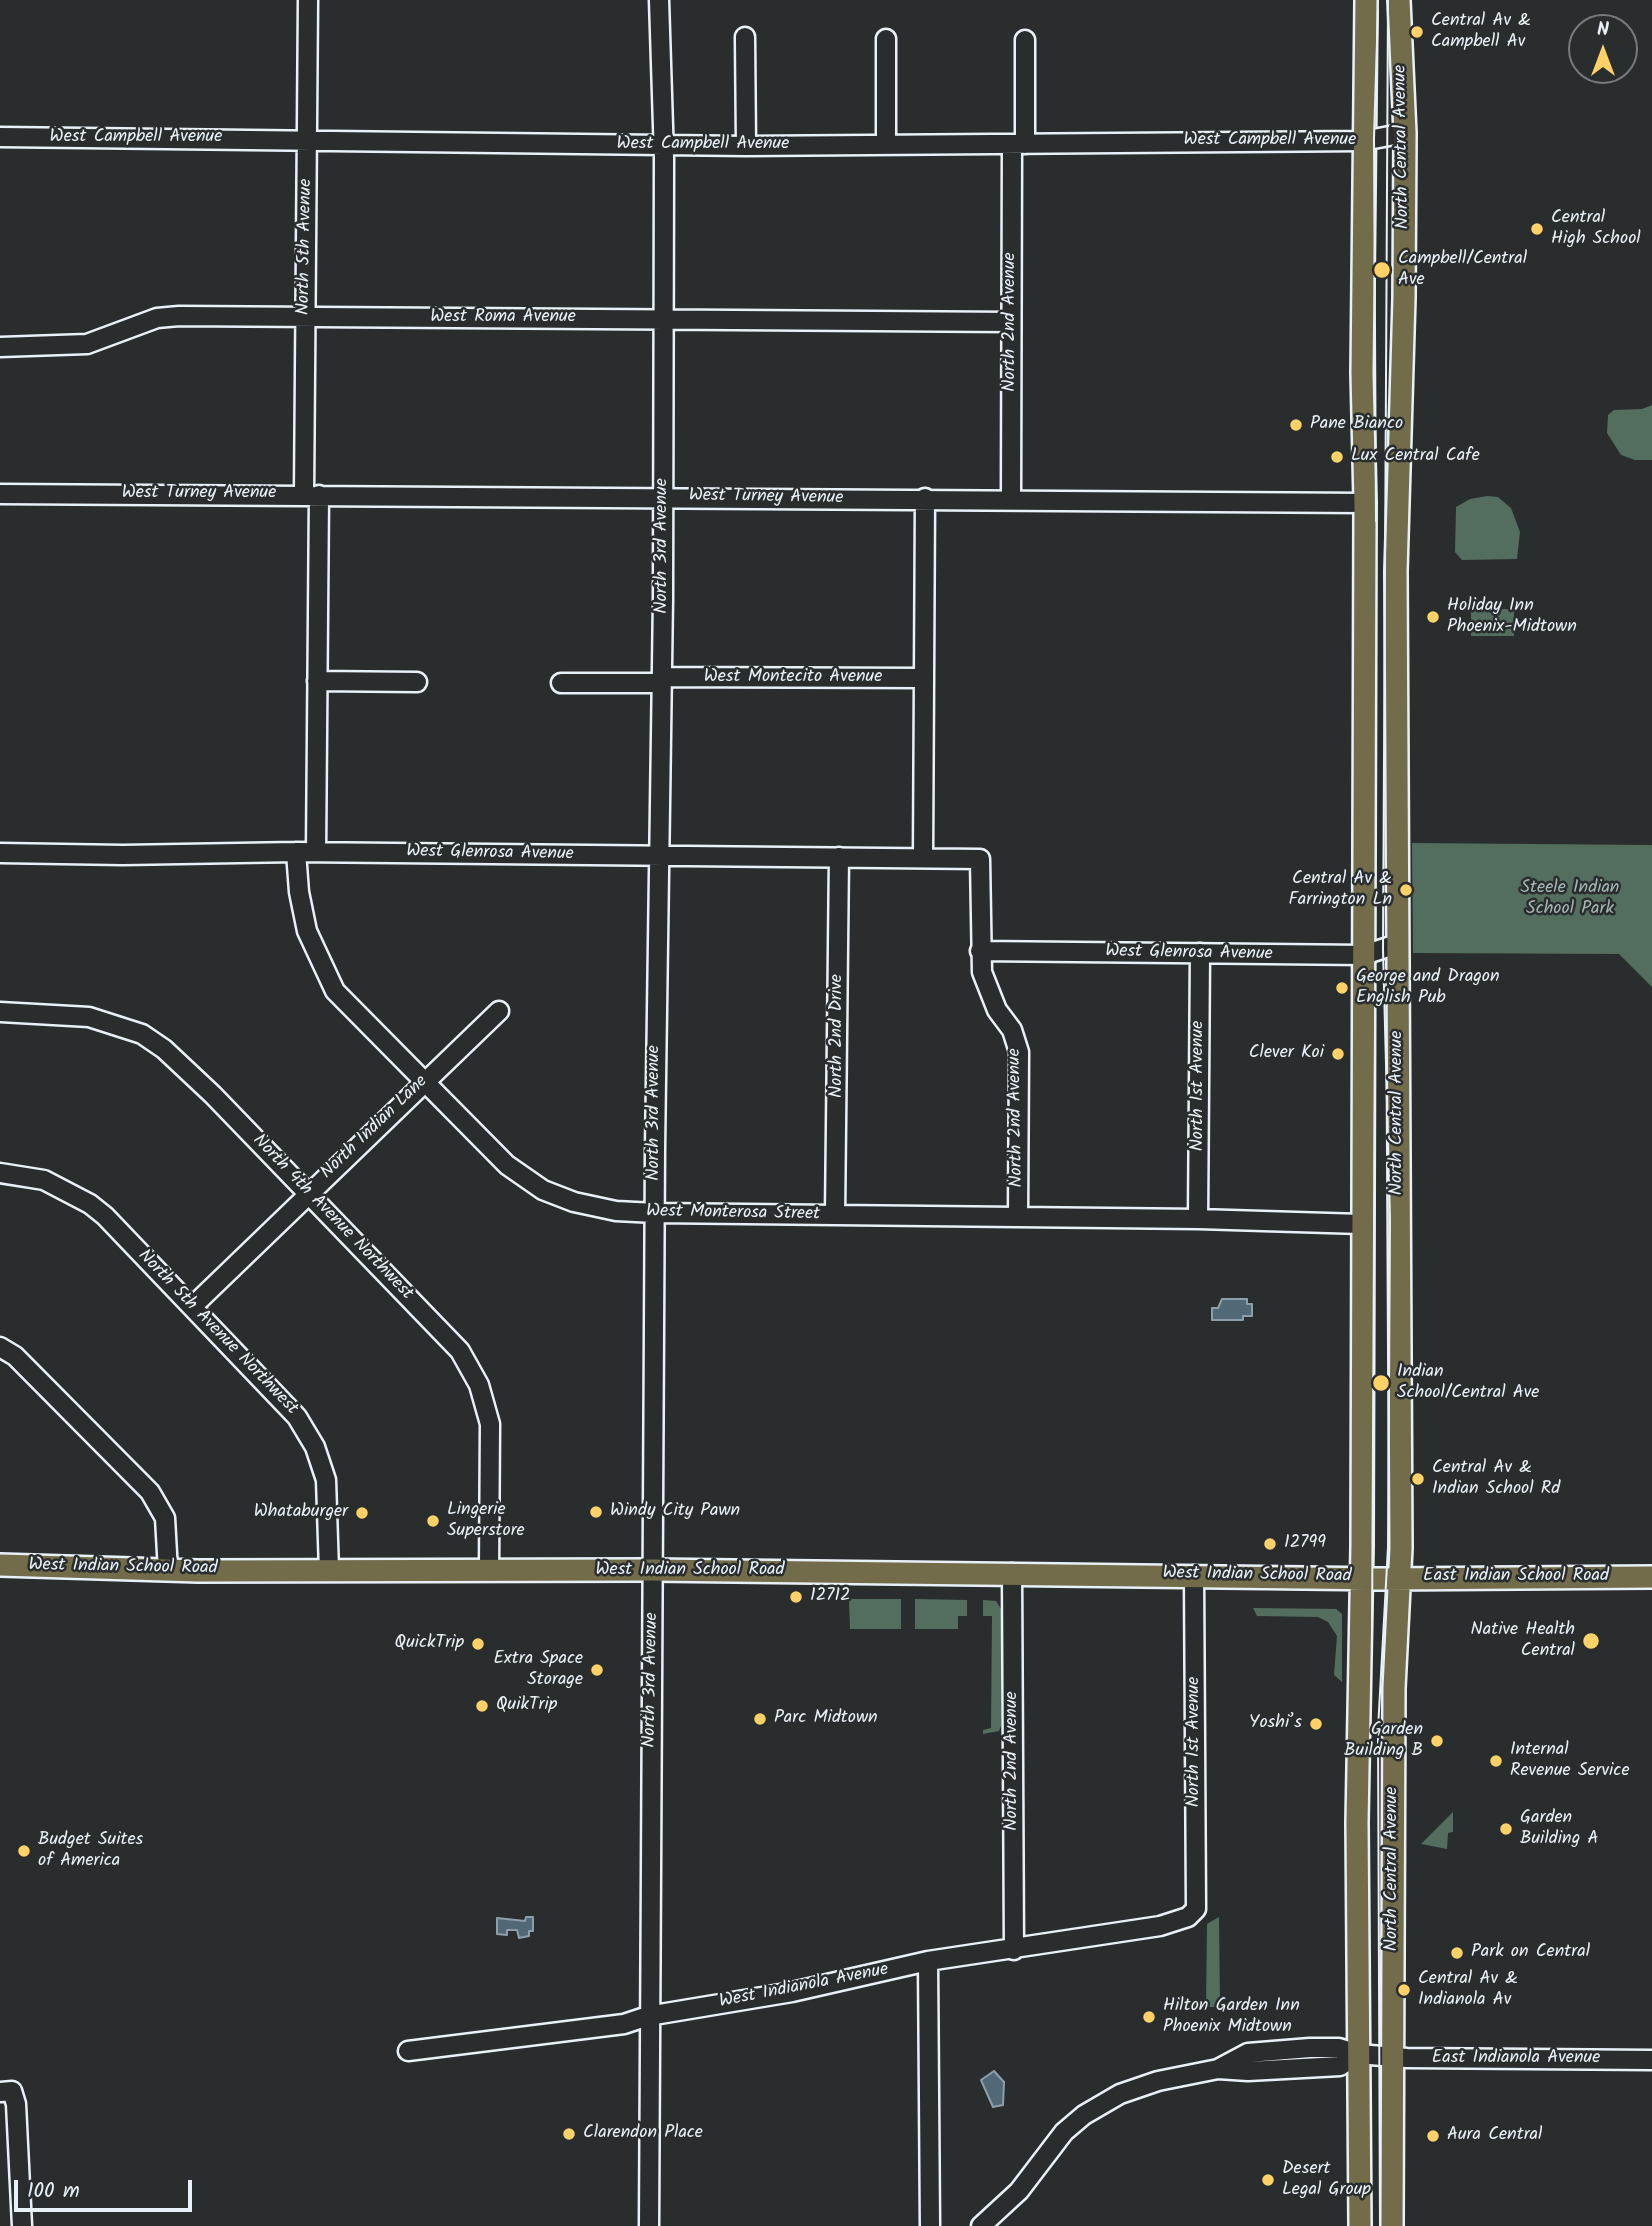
<!DOCTYPE html>
<html>
<head>
<meta charset="utf-8">
<style>
  body { margin:0 }
  #map { position:relative; width:1652px; height:2226px; overflow:hidden; background:#2a2d2e; font-family:Kalam,sans-serif }
  canvas { display:block }
  .north { position:absolute; left:1568px; top:14px; width:70px; height:70px; box-sizing:border-box; background:#2a2d2e; border:2px solid #767b7f; border-radius:50%; rotate:0deg; font-size:19px; font-weight:700; line-height:28px; text-align:center; color:#e8f1f8 }
  .north::after { content:''; display:block; margin:auto; width:24px; height:32px; background:#ffd166; clip-path:polygon(50% 0,100% 100%,50% 72%,0 100%) }
  .scale { position:absolute; left:14px; top:2180px; width:178px; height:32px; box-sizing:border-box; border:4px solid #e8f1f8; border-top:0; padding-left:9px; font-size:21px; line-height:24px; white-space:nowrap; color:#e8f1f8; -webkit-text-stroke:5px #2a2d2e; paint-order:stroke }
</style>
</head>
<body>
<div id="map">
<canvas width="1652" height="2226"></canvas>
<div class="north">N</div>
<div class="scale">100 m</div>
</div>
<script>
const c = document.querySelector('canvas').getContext('2d');
c.lineJoin = 'round';
function fill(path, color) { c.fillStyle = color; c.fill(path, 'evenodd'); }
const toPath = rows => new Path2D(rows.map(r => 'M' + r).join(''));
function strokePath(path, color, width, dash) { c.strokeStyle = color; c.lineWidth = width; c.lineCap = dash ? 'butt' : 'round'; c.setLineDash(dash || []); c.stroke(path); }
function drawText(font, color, halo, rows, align = 'center') {
  c.font = font + ' Kalam,sans-serif'; c.lineWidth = 5; c.setLineDash([]); c.textBaseline = 'middle'; c.strokeStyle = halo; c.fillStyle = color; for (const [text, x, y, turn = 0] of rows) {
    c.save(); c.translate(x, y); c.rotate((+turn || 0) * Math.PI / 180); c.textAlign = isNaN(turn) ? turn : align; if (halo) c.strokeText(text, 0, 0); c.fillText(text, 0, 0); c.restore();
  }
}
fill(toPath([
  [1652,405,1652,460,1635,460,1621,455,1607,433,1608,415,1614,410,1642,409],
  [1487,496,1498,497,1511,508,1520,532,1517,559,1462,560,1455,552,1456,507,1470,499],
  [1471,609,1514,609,1514,636,1471,636],
  [1412,843,1652,845,1652,987,1619,954,1413,953],
  [849,1599,901,1599,901,1629,850,1629],
  [915,1599,967,1600,967,1616,958,1616,958,1629,915,1629],
  [983,1600,996,1601,1001,1609,1001,1726,999,1731,983,1734,983,1730,991,1728,992,1616,983,1616],
  [1253,1608,1336,1609,1342,1614,1342,1682,1334,1675,1337,1636,1328,1622,1318,1617,1257,1616],
  [1453,1812,1453,1832,1448,1833,1447,1849,1421,1844],
  [1219,1917,1220,2007,1206,2007,1207,1924]
]), '#536e5e');
const water = toPath([
  [1222,1299,1247,1299,1247,1304,1252,1304,1252,1316,1243,1316,1243,1320,1212,1320,1212,1308,1218,1308,1222,1299],
  [526,1917,533,1917,533,1931,529,1931,529,1936,519,1938,517,1930,507,1930,507,1935,497,1934,497,1918,525,1921,526,1917],
  [994,2071,1004,2082,1003,2105,993,2107,981,2080,994,2071]
]);
fill(water, '#516976');
strokePath(water, '#8d9faa', 2);
const minor = toPath([
  [745,37,746,146],
  [886,39,886,144],
  [1025,40,1025,144],
  [0,137,746,146,1363,141,1405,133],
  [0,347,87,344,157,318,179,316,1011,322],
  [0,494,1365,503],
  [304,495,308,0],
  [1011,499,1012,144],
  [661,677,924,678],
  [317,681,417,682],
  [561,683,661,683],
  [296,852,299,892,307,931,335,991,507,1165,543,1190,574,1202,616,1211,655,1213,1198,1219,1361,1224],
  [316,852,319,495],
  [0,853,123,855,296,852,980,859,982,972,997,1010,1012,1030,1019,1052,1018,1217],
  [923,858,925,498],
  [980,951,1364,955,1397,944],
  [0,1012,89,1017,142,1034,164,1049,213,1095,460,1351,479,1385,490,1424,489,1571],
  [0,1173,44,1180,90,1204,105,1216,297,1417,315,1447,326,1480,329,1571],
  [835,1215,839,857],
  [1198,1219,1200,953],
  [193,1306,499,1011],
  [0,1347,15,1356,150,1492,165,1518,168,1571],
  [1012,1573,1014,1950],
  [928,1961,930,2226],
  [408,2051,624,2024,648,2016,792,1992,928,1961,1160,1926,1188,1917,1196,1909,1194,1575],
  [1218,2069,1248,2053,1310,2048,1339,2048,1358,2054,1407,2058,1652,2060],
  [0,2092,12,2091,16,2104,22,2226],
  [649,2226,655,1148,663,598,664,158,659,0],
  [981,2226,1019,2191,1064,2132,1084,2115,1120,2094,1158,2081,1218,2069,1248,2071,1340,2066,1358,2054]
]);
const major = toPath([
  [0,1565,198,1571,652,1570,1386,1579,1652,1577],
  [1360,2226,1357,1822,1362,1546,1365,503,1362,373,1366,0],
  [1392,2226,1394,1688,1401,1548,1396,571,1404,298,1405,133,1399,0]
]);
strokePath(minor, '#e8f1f8', 23);
strokePath(major, '#e8f1f8', 26);
strokePath(minor, '#2a2d2e', 18);
strokePath(major, '#726c4b', 21);
strokePath(toPath([
  [1376,521,1374,138,1378,10],
  [1372,1634,1375,1036],
  [1380,2226,1378,1729,1388,1547,1390,1219,1383,949,1388,0]
]), '#e8f1f8', 2);
for (const [x, y, r, color] of [
  [1417,32,7,"#ffd166"],
  [1537,229,7,"#ffd166"],
  [1382,270,9,"#ffd166"],
  [1296,425,7,"#ffd166"],
  [1337,457,7,"#ffd166"],
  [1433,617,7,"#ffd166"],
  [1406,890,7,"#ffd166"],
  [1342,988,7,"#ffd166"],
  [1338,1054,7,"#ffd166"],
  [1381,1383,9,"#ffd166"],
  [1418,1479,7,"#ffd166"],
  [596,1512,7,"#ffd166"],
  [362,1513,7,"#ffd166"],
  [433,1521,7,"#ffd166"],
  [1270,1544,7,"#ffd166"],
  [796,1597,7,"#ffd166"],
  [1591,1641,9,"#ffd166"],
  [478,1644,7,"#ffd166"],
  [597,1670,7,"#ffd166"],
  [482,1706,7,"#ffd166"],
  [760,1719,7,"#ffd166"],
  [1316,1724,7,"#ffd166"],
  [1437,1741,7,"#ffd166"],
  [1496,1761,7,"#ffd166"],
  [1506,1829,7,"#ffd166"],
  [24,1851,7,"#ffd166"],
  [1457,1953,7,"#ffd166"],
  [1404,1990,7,"#ffd166"],
  [1149,2017,7,"#ffd166"],
  [569,2134,7,"#ffd166"],
  [1433,2136,7,"#ffd166"],
  [1268,2180,7,"#ffd166"]
]) { const dot = new Path2D(); dot.arc(x, y, r, 0, 2 * Math.PI); c.fillStyle = color; c.fill(dot); strokePath(dot, '#2a2d2e', 2.5); }
drawText('18px', '#e8f1f8', '#2a2d2e', [
  ["Central Av &",1431,22],
  ["Campbell Av",1431,43],
  ["Central",1551,219],
  ["High School",1551,240],
  ["Campbell/Central",1398,260],
  ["Ave",1398,281],
  ["Pane Bianco",1310,425],
  ["Lux Central Cafe",1351,457],
  ["Holiday Inn",1447,607],
  ["Phoenix-Midtown",1447,628],
  ["Central Av &",1392,880,"right"],
  ["Farrington Ln",1392,901,"right"],
  ["George and Dragon",1356,978],
  ["English Pub",1356,999],
  ["Clever Koi",1324,1054,"right"],
  ["Indian",1397,1373],
  ["School/Central Ave",1397,1394],
  ["Central Av &",1432,1469],
  ["Indian School Rd",1432,1490],
  ["Lingerie",447,1511],
  ["Superstore",447,1532],
  ["Windy City Pawn",610,1512],
  ["Whataburger",348,1513,"right"],
  ["12799",1284,1544],
  ["12712",810,1597],
  ["Native Health",1575,1631,"right"],
  ["Central",1575,1652,"right"],
  ["QuickTrip",464,1644,"right"],
  ["Extra Space",583,1660,"right"],
  ["Storage",583,1681,"right"],
  ["QuikTrip",496,1706],
  ["Parc Midtown",774,1719],
  ["Yoshi’s",1302,1724,"right"],
  ["Garden",1423,1731,"right"],
  ["Building B",1423,1752,"right"],
  ["Internal",1510,1751],
  ["Revenue Service",1510,1772],
  ["Garden",1520,1819],
  ["Building A",1520,1840],
  ["Budget Suites",38,1841],
  ["of America",38,1862],
  ["Park on Central",1471,1953],
  ["Central Av &",1418,1980],
  ["Indianola Av",1418,2001],
  ["Hilton Garden Inn",1163,2007],
  ["Phoenix Midtown",1163,2028],
  ["Clarendon Place",583,2134],
  ["Aura Central",1447,2136],
  ["Desert",1282,2170],
  ["Legal Group",1282,2191]
], 'left');
drawText('18px', '#e8f1f8', '#2a2d2e', [
  ["West Campbell Avenue",136,138],
  ["West Campbell Avenue",1270,141],
  ["West Campbell Avenue",703,145],
  ["North Central Avenue",1403,147,-91],
  ["North 5th Avenue",306,247,-89],
  ["West Roma Avenue",503,318],
  ["North 2nd Avenue",1011,322,-90],
  ["West Turney Avenue",199,494],
  ["West Turney Avenue",766,498,1],
  ["North 3rd Avenue",663,546,-90],
  ["West Montecito Avenue",793,678],
  ["West Glenrosa Avenue",490,854,1],
  ["West Glenrosa Avenue",1189,954,1],
  ["North 2nd Drive",838,1036,-90],
  ["North 1st Avenue",1199,1086,-90],
  ["North 3rd Avenue",655,1113,-90],
  ["North Central Avenue",1398,1113,-90],
  ["North 2nd Avenue",1017,1118,-91],
  ["North Indian Lane",375,1128,-44],
  ["West Monterosa Street",733,1214,1],
  ["North 4th Avenue Northwest",332,1218,46],
  ["North 5th Avenue Northwest",217,1333,46],
  ["West Indian School Road",123,1568,1],
  ["West Indian School Road",690,1571],
  ["West Indian School Road",1257,1576,1],
  ["East Indian School Road",1516,1577],
  ["North 3rd Avenue",652,1680,-89],
  ["North 1st Avenue",1195,1742,-90],
  ["North 2nd Avenue",1013,1761,-90],
  ["North Central Avenue",1393,1869,-90],
  ["West Indianola Avenue",804,1987,-11],
  ["East Indianola Avenue",1516,2059]
]);
drawText('18px', '#a5b6b3', '#2a2d2e', [
  ["Steele Indian",1570,889],
  ["School Park",1570,910]
]);
</script>
</body>
</html>
